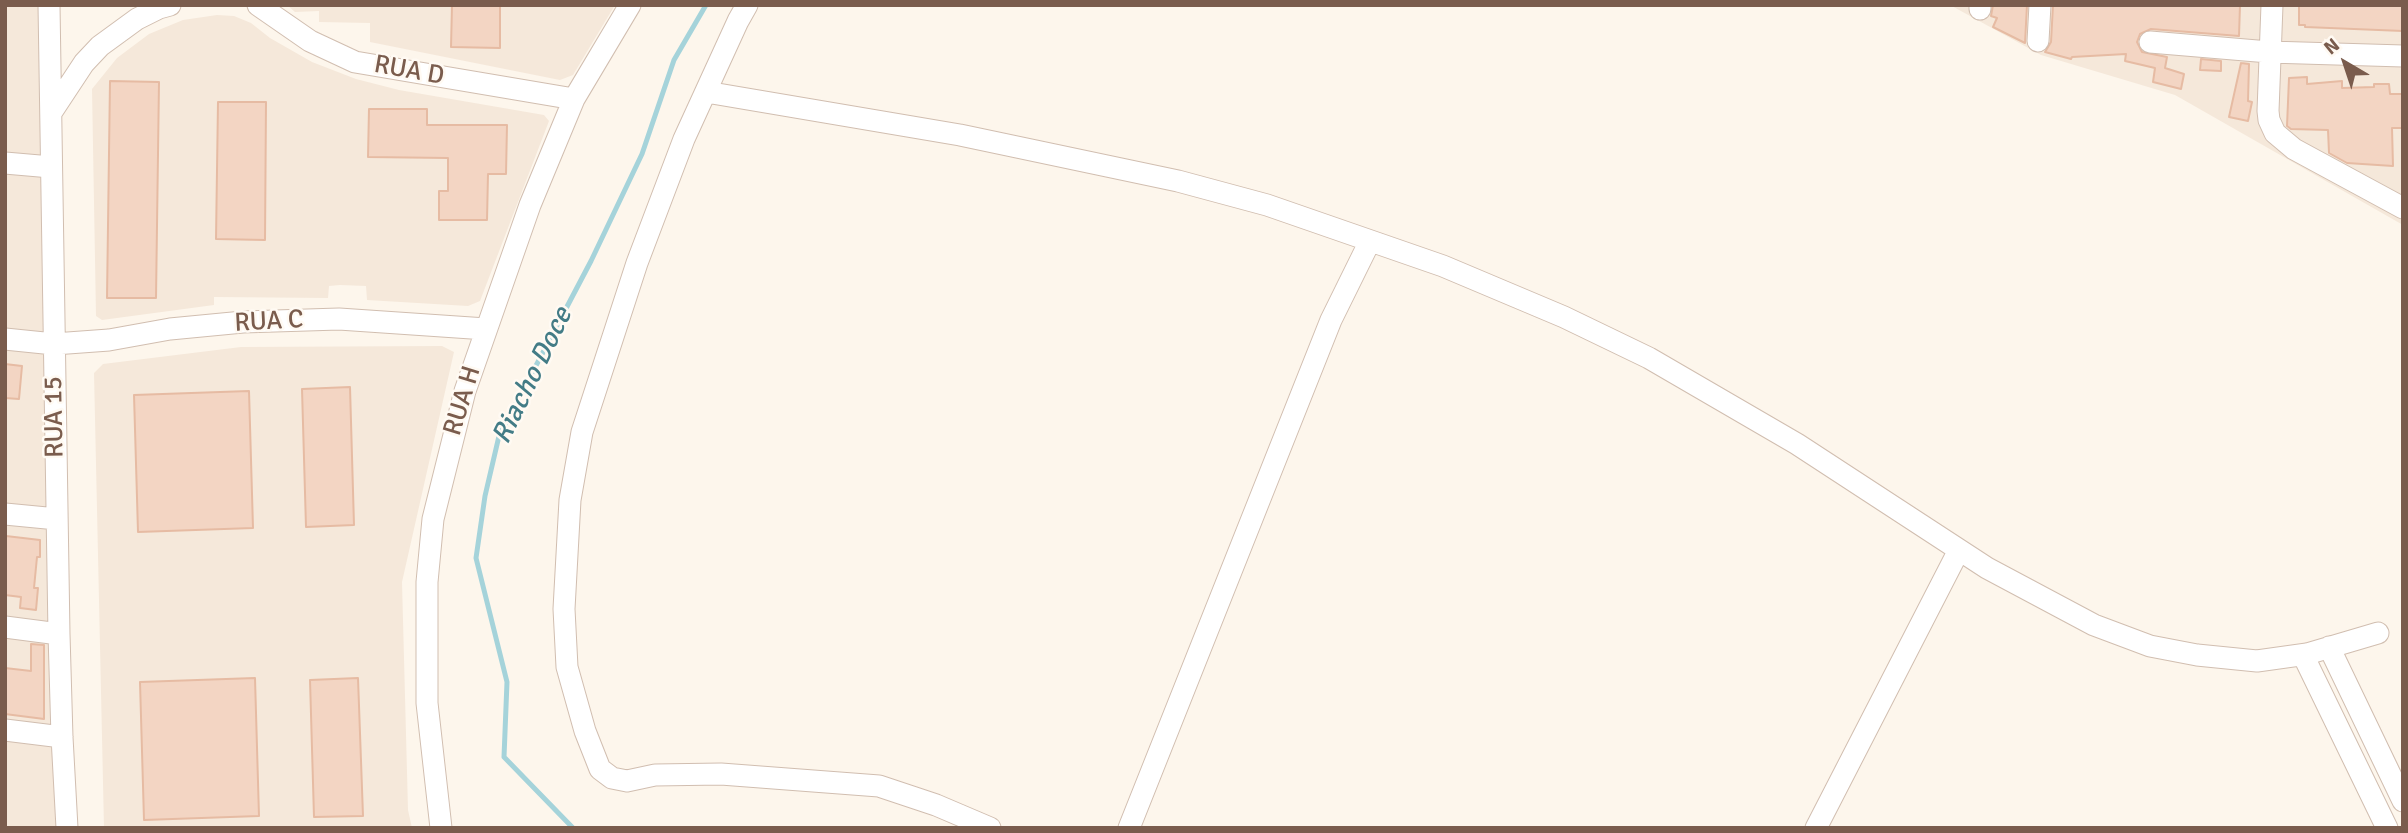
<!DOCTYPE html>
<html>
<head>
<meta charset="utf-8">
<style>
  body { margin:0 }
  #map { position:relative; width:2408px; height:833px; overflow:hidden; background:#fdf6ec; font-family:Signika,sans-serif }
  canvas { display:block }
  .frame { position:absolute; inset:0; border:7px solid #7a5c4d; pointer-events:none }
  .north { position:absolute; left:2310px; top:28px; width:70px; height:70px; -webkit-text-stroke:5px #fffaf3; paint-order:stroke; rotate:321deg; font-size:19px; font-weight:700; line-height:28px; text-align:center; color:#7a5c4d }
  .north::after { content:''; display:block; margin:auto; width:24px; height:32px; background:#7a5c4d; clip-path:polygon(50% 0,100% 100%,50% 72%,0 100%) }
</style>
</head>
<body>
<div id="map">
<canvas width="2408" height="833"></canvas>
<div class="frame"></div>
<div class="north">N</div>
</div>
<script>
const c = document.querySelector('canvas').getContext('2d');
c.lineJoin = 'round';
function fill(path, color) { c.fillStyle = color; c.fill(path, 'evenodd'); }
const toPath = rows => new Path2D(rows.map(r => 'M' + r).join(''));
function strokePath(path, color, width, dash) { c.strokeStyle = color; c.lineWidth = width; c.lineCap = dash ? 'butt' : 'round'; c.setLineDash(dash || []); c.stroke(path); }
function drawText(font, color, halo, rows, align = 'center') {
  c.font = font + ' Signika,sans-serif'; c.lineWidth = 5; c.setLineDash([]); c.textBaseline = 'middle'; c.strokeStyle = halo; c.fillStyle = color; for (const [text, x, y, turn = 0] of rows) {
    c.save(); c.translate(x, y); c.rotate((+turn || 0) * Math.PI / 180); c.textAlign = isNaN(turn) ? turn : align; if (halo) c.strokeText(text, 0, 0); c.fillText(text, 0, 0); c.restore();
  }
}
fill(toPath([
  [5,5,49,5,67,828,5,828],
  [287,5,615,5,573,75,560,80,370,42,370,23,319,22,319,11,295,12],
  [1950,5,2403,5,2403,225,2175,95,2041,55],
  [217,15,234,16,251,23,270,38,312,62,356,79,399,90,544,115,549,121,480,301,468,306,367,300,366,286,340,285,329,286,328,298,214,297,214,305,102,320,96,316,92,89,117,58,149,34,183,20],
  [442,346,454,352,402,582,408,810,412,828,104,828,94,373,103,364,241,347]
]), '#f5e8da');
strokePath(toPath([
  [573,828,504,757,507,682,476,558,485,496,499,436,591,261,642,154,674,60,706,5]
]), '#a5d3da', 5);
const building = toPath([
  [452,5,500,5,500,48,451,47,452,5],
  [1993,5,2027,5,2025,43,1993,27,1997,18,1991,16,1993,5],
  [2053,5,2240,5,2239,36,2151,29,2140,34,2137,42,2142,52,2167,57,2165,68,2184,74,2181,89,2153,82,2155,68,2125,61,2126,54,2072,57,2071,59,2045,52,2051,42,2053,5],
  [2299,5,2403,5,2403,31,2305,27,2305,25,2299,25,2299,5],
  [2201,59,2221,61,2221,71,2200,70,2201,59],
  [2241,63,2249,64,2248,101,2252,102,2248,121,2229,117,2241,63],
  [2307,77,2307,84,2342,81,2342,88,2374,87,2374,84,2389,84,2390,94,2403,94,2403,128,2392,128,2393,166,2347,163,2329,153,2328,130,2291,129,2287,126,2289,78,2307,77],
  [110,81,159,82,156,298,107,298,110,81],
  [218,102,266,102,265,240,216,239,218,102],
  [369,109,427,109,427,125,507,125,506,174,488,174,487,220,439,220,439,191,448,191,448,158,368,157,369,109],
  [5,364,22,366,19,399,5,398,5,364],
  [350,387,354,525,306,527,302,389,350,387],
  [249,391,253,528,138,532,134,395,249,391],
  [6,536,40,540,40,557,37,557,34,588,38,588,36,610,20,608,21,597,5,595,6,536],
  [31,644,44,645,44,719,5,714,5,668,31,671,31,644],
  [255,678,259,816,144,820,140,682,255,678],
  [358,678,363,816,314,817,310,680,358,678]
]);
fill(building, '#f3d5c3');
strokePath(building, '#e6bba3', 2);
const minor = toPath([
  [49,5,59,634,62,737,67,828],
  [258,5,310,41,355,62,574,99],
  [747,5,738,21,684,139,637,263,582,432,570,500,564,609,567,667,585,731,600,769,612,778,627,781,655,775,721,774,879,786,936,805,990,828],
  [2272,5,2268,111,2269,120,2275,133,2294,149,2403,208],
  [1980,9,1980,5],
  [2038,41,2040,5],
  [2150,42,2269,52,2403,56],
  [706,92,960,135,1178,181,1267,205,1443,266,1564,317,1649,358,1797,444,1987,568,2094,625,2150,646,2197,655,2257,661,2307,654,2378,633],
  [51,113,84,63,100,46,137,19,159,8,170,5],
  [5,163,51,167],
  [5,339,54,344,109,340,170,329,243,322,339,319,486,329],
  [5,514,57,519],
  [5,627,59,634],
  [2329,647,2403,801],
  [2303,655,2387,828],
  [5,730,62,737],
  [441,828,427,703,427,582,433,519,465,391,530,205,574,99,630,5],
  [1129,828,1331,320,1370,241],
  [1816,828,1959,550]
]);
strokePath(minor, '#d1beb0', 23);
strokePath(minor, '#fff', 21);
drawText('26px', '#7a5c4d', '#fffaf3', [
  ["RUA D",409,71,10],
  ["RUA C",269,322,-3],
  ["RUA H",463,401,-73],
  ["RUA 15",55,417,-91]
]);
drawText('italic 28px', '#437c86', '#fffaf3', [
  ["Riacho Doce",533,376,-64]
]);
</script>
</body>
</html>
